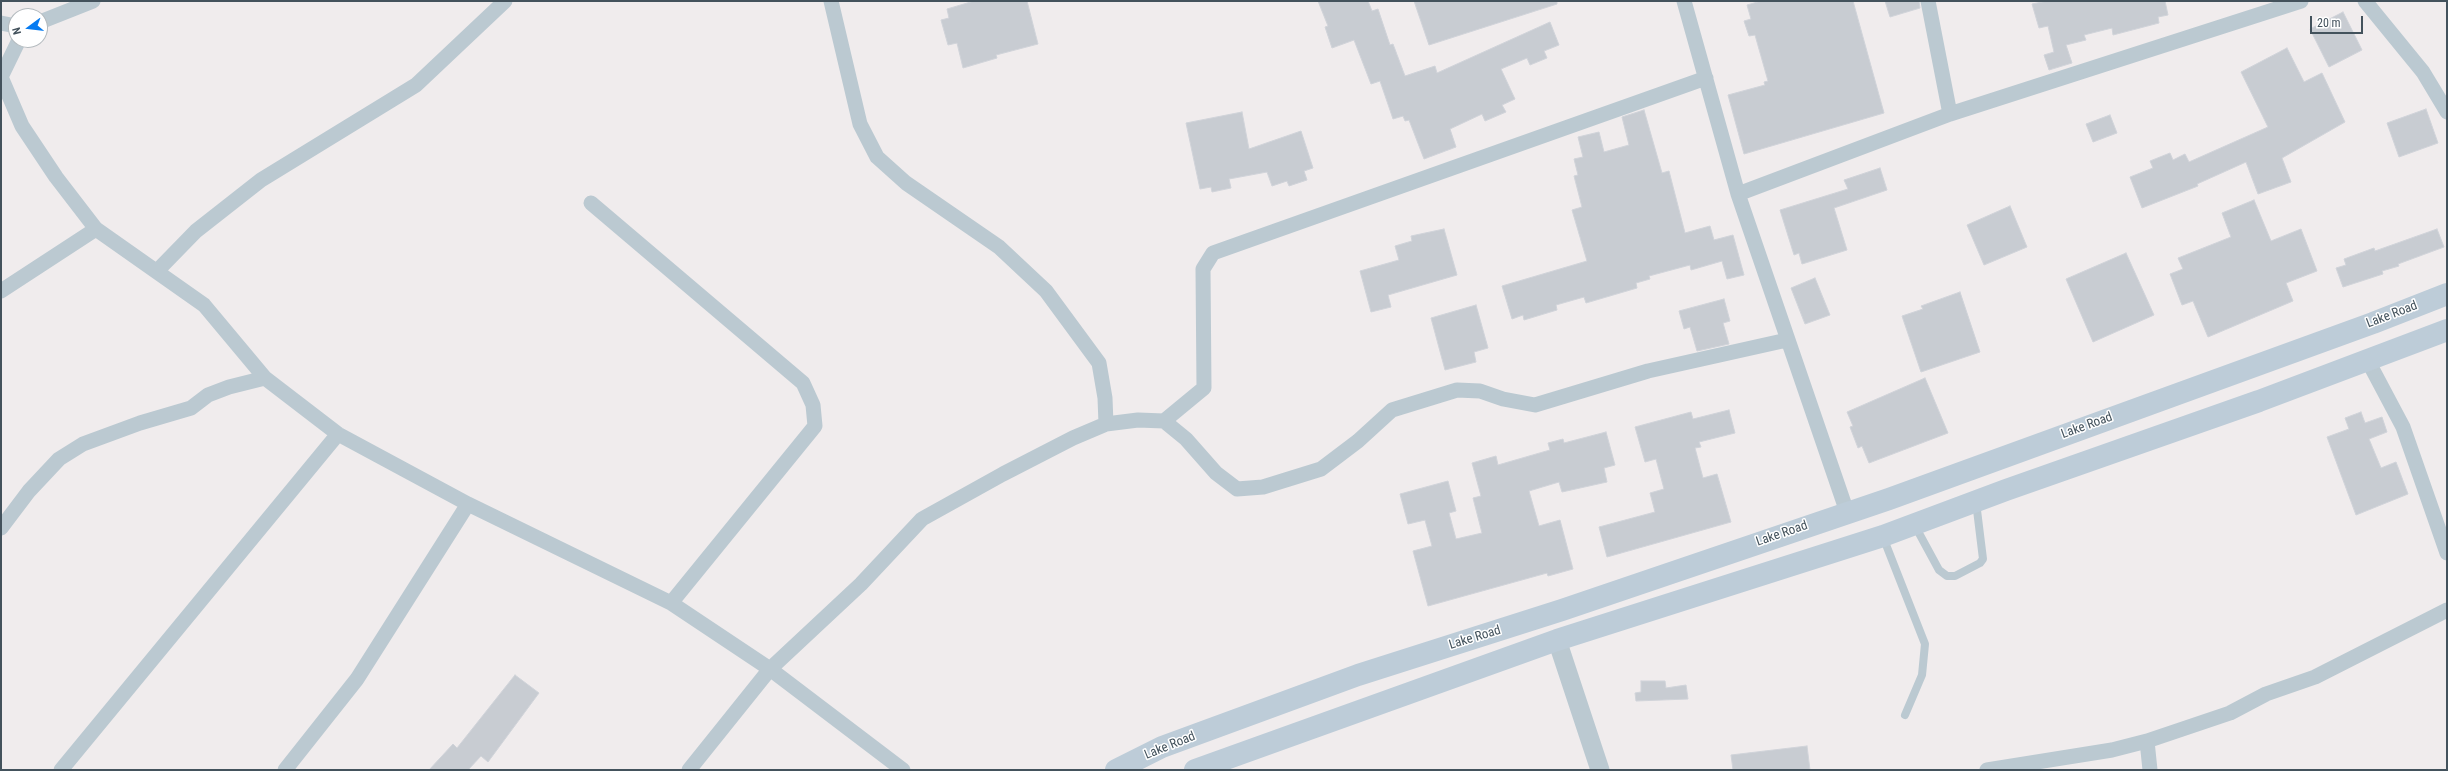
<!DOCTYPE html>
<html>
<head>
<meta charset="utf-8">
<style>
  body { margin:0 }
  #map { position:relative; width:2448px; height:771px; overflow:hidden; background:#f0eced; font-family:"Roboto Condensed",sans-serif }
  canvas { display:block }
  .frame { position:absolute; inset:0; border:2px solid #43525c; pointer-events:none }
  .north { position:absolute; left:8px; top:8px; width:40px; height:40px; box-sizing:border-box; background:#fff; border:1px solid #b4babe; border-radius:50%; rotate:255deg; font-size:11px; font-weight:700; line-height:16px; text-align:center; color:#43525c }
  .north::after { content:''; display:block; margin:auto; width:14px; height:18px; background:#067bf1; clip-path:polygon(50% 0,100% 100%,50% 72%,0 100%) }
  .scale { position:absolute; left:2310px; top:16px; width:53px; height:18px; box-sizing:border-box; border:2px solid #43525c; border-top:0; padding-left:5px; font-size:12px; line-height:14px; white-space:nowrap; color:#43525c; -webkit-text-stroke:3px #fff; paint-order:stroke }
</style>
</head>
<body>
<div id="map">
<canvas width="2448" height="771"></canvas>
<div class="frame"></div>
<div class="north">N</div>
<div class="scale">20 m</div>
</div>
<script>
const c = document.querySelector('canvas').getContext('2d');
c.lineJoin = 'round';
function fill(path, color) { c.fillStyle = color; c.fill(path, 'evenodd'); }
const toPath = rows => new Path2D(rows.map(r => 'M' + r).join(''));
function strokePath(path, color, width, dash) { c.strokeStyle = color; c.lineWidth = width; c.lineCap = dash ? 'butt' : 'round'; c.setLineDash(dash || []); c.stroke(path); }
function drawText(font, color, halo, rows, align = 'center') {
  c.font = font + ' "Roboto Condensed",sans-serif'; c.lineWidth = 3; c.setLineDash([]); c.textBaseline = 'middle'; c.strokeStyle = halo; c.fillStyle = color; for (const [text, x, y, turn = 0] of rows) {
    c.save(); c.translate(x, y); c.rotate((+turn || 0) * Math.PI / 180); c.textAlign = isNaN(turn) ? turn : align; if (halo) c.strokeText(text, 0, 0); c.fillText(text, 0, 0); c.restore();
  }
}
const building = toPath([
  [974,1,1027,1,1038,44,996,55,997,58,963,68,957,43,948,45,941,20,949,18,947,9,974,1],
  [1318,1,1368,1,1372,11,1378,9,1390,45,1393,44,1405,76,1435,66,1437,73,1550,22,1559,45,1544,51,1547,58,1530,65,1527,58,1501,69,1515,99,1502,105,1506,112,1485,121,1482,114,1450,129,1456,147,1424,159,1409,120,1405,121,1403,116,1393,119,1380,81,1371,84,1354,40,1332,48,1325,27,1328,26,1318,1],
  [1414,1,1557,1,1557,4,1429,45,1414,1],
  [1761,1,1853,1,1884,113,1744,154,1728,95,1765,85,1764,82,1768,81,1755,35,1749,36,1744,21,1751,19,1747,5,1761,1],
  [1885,1,1919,1,1920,8,1890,17,1885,1],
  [2047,1,2165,1,2168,15,2158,17,2159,23,2113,35,2112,28,2084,35,2086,40,2066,45,2072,63,2049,70,2044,55,2054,52,2048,26,2039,28,2032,4,2047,1],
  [2343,12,2362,50,2329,67,2310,29,2343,12],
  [2287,48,2304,82,2322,73,2345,122,2282,158,2291,182,2258,194,2246,162,2197,184,2198,186,2142,208,2130,177,2153,168,2150,161,2170,153,2173,160,2185,154,2189,162,2268,127,2241,72,2287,48],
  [2426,109,2438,143,2399,157,2387,123,2426,109],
  [1644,110,1662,173,1669,171,1685,233,1710,226,1714,240,1733,235,1744,275,1727,279,1722,261,1691,270,1690,265,1649,276,1650,279,1636,283,1637,288,1586,303,1584,297,1556,305,1557,310,1524,320,1523,315,1512,319,1502,286,1587,261,1572,210,1582,207,1574,176,1578,175,1574,159,1583,157,1578,137,1599,132,1604,152,1629,145,1622,117,1644,110],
  [1242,112,1249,149,1301,131,1313,168,1304,171,1307,180,1289,186,1287,181,1272,186,1267,172,1229,179,1231,188,1212,192,1211,187,1200,189,1186,123,1242,112],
  [2110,115,2117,133,2093,142,2086,124,2110,115],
  [1880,168,1887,190,1834,208,1847,250,1802,264,1799,253,1794,255,1780,210,1848,189,1844,180,1880,168],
  [2254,200,2271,241,2301,229,2317,271,2286,283,2293,301,2208,337,2193,301,2182,305,2170,274,2183,269,2178,258,2231,237,2222,213,2254,200],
  [2010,206,2027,247,1984,265,1967,225,2010,206],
  [1444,229,1457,275,1388,295,1391,307,1371,312,1360,271,1399,260,1395,246,1412,241,1411,236,1444,229],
  [2437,229,2444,247,2398,264,2399,266,2382,271,2383,274,2343,287,2336,268,2346,265,2344,259,2374,248,2375,251,2437,229],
  [2126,253,2154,315,2093,342,2066,279,2126,253],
  [1815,278,1830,315,1805,324,1791,288,1815,278],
  [1960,292,1980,352,1921,372,1902,316,1923,309,1921,306,1960,292],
  [1724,299,1730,321,1723,323,1729,344,1697,351,1690,327,1684,329,1679,311,1724,299],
  [1476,305,1488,348,1474,352,1476,362,1445,370,1431,318,1476,305],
  [1925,378,1948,433,1869,463,1862,446,1858,448,1850,427,1853,426,1847,412,1925,378],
  [1729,410,1735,433,1699,442,1701,447,1695,448,1703,478,1717,474,1731,522,1607,557,1599,527,1655,512,1650,493,1664,489,1656,459,1645,462,1635,427,1691,412,1693,419,1729,410],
  [2361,412,2365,423,2382,417,2387,432,2369,439,2381,468,2396,462,2408,494,2356,515,2327,437,2349,429,2345,418,2361,412],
  [1606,432,1615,465,1604,468,1607,482,1562,492,1559,482,1529,491,1539,526,1560,520,1573,569,1548,576,1547,573,1428,606,1413,551,1432,546,1425,520,1408,524,1400,494,1448,481,1456,511,1449,513,1456,539,1482,533,1473,498,1481,496,1472,463,1496,456,1498,465,1550,450,1548,443,1563,439,1564,443,1606,432],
  [515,675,539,693,488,762,481,756,468,770,429,770,453,744,457,748,515,675],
  [1641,681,1665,681,1666,688,1686,685,1688,699,1636,701,1635,693,1641,692,1641,681],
  [1807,746,1810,770,1733,770,1731,755,1807,746]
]);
fill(building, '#c8ccd2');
strokePath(building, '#d0d3d9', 1);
strokePath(toPath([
  [1914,524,1939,570,1947,576,1955,576,1980,563,1983,559,1976,502],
  [1883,537,1925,644,1922,675,1905,715]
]), '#bbc9d1', 8);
strokePath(toPath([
  [831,1,860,124,877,157,906,183,999,247,1046,291,1099,363,1105,398,1106,424],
  [1684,1,1738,194,1847,512],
  [1928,1,1950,114],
  [2365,1,2423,72,2447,112],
  [40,22,93,1],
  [1,23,16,26],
  [19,40,1,77,22,126,56,177,96,229,204,305,265,378,338,434,468,504,671,603,770,669,903,770],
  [1738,194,1950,114,2301,1],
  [591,203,803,383,813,405,815,426,671,603],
  [157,271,196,231,261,180,416,85,505,1],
  [1,291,96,229],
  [2368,361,2403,427,2447,553],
  [1164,421,1204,388,1203,269,1213,253,1706,78],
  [1,528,29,491,59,459,83,444,140,423,191,408,208,395,229,387,265,378],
  [61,770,338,434],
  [285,770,357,679,468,504],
  [689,770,770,669,861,584,922,519,1003,474,1073,438,1106,424,1138,420,1164,421,1186,439,1216,473,1237,489,1263,487,1321,469,1358,441,1392,410,1457,390,1480,391,1503,399,1535,405,1648,371,1787,340],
  [1987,770,2112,750,2147,741],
  [2150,770,2147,741,2230,713,2266,694,2315,677,2447,610]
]), '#bbc9d1', 15);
strokePath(toPath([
  [1557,640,1600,770]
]), '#bbc9d1', 19);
strokePath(toPath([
  [1116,770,1162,747,1358,675,1562,610,1889,499,2373,323,2447,294],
  [1195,770,1557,640,1883,536,2006,490,2259,401,2447,330]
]), '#bdccd8', 22);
drawText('13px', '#43525c', '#fff', [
  ["Lake Road",2392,315,-21],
  ["Lake Road",2087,426,-20],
  ["Lake Road",1782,534,-19],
  ["Lake Road",1475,638,-17],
  ["Lake Road",1170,746,-22]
]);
</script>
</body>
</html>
